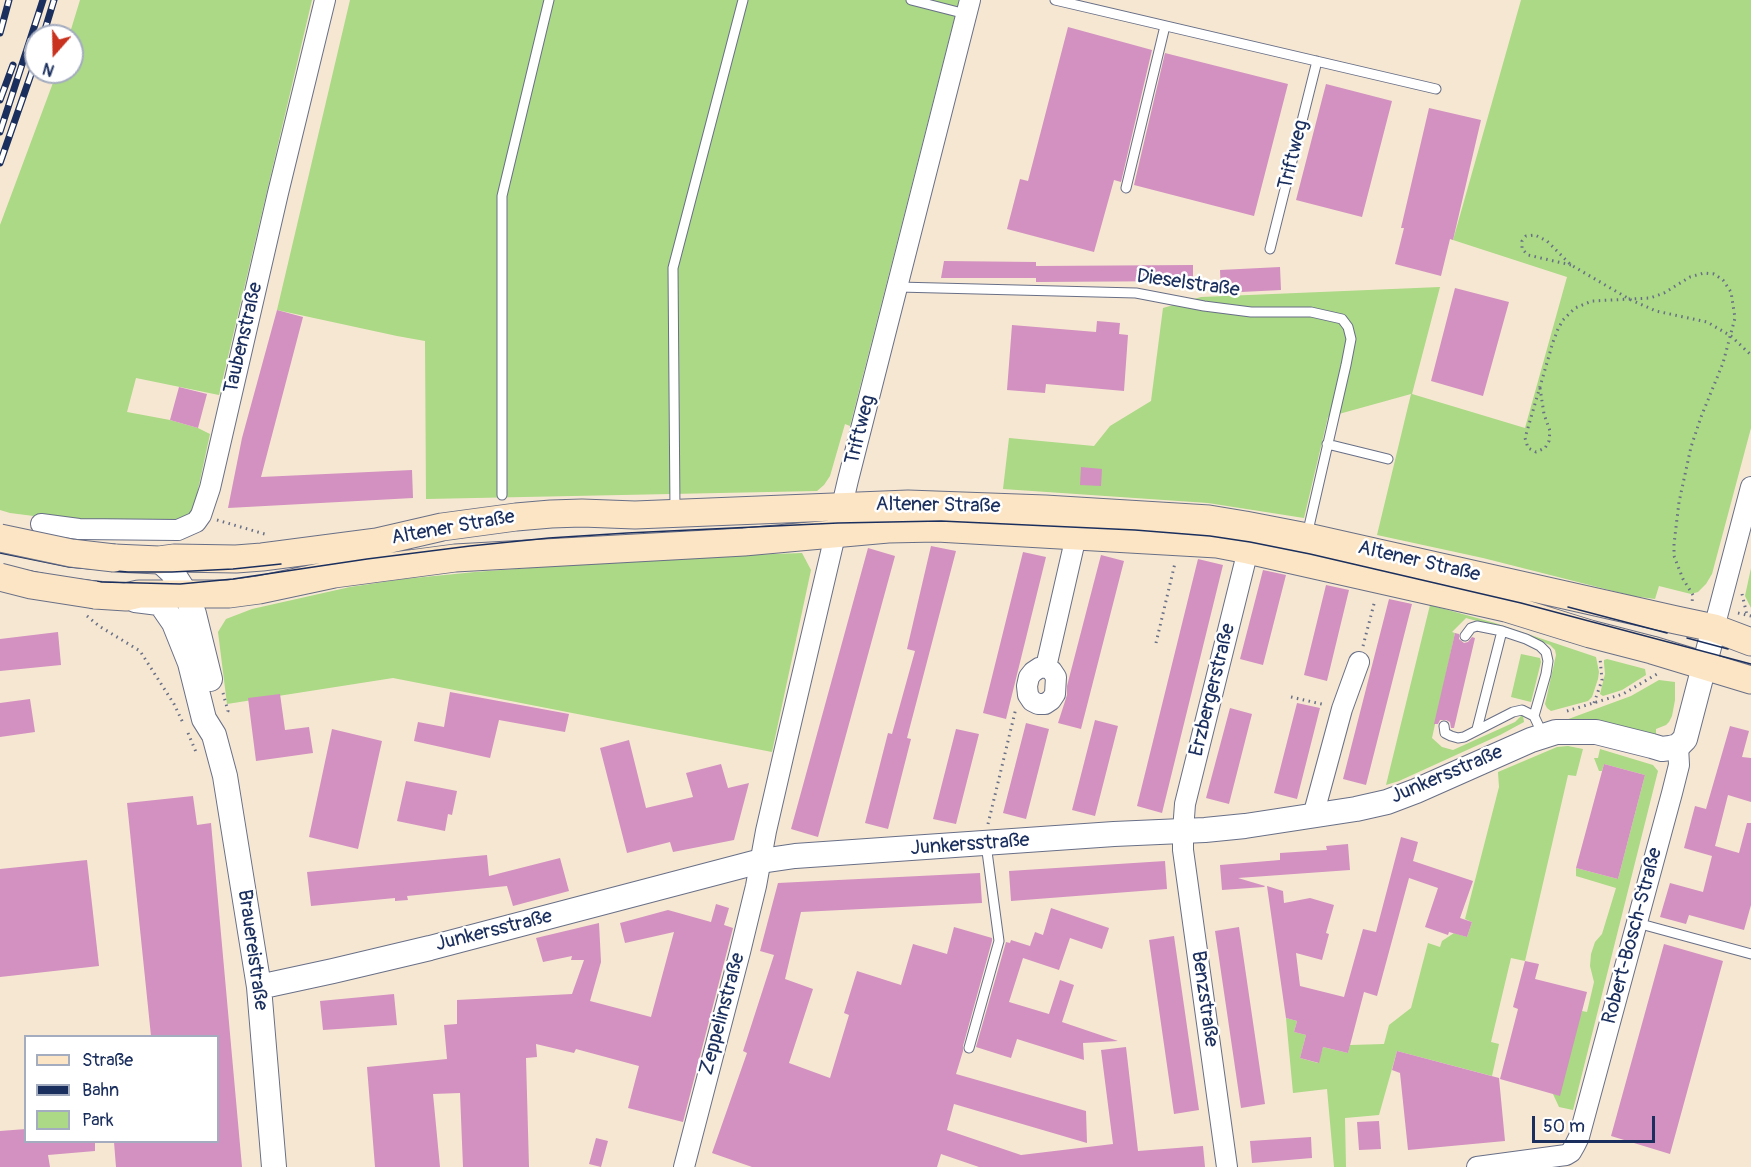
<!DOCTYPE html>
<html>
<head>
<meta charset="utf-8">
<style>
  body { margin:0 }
  #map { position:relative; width:1751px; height:1167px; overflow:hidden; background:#f6e7d2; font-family:Pangolin,sans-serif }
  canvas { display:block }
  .legend { position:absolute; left:24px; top:1035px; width:195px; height:108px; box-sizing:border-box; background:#fff; border:2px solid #a4acbf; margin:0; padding:8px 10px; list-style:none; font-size:18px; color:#1b2f5e }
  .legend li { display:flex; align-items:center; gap:12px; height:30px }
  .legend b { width:30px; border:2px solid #a4acbf }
  .north { position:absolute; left:24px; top:24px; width:60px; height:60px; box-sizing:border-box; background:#fff; border:2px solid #a4acbf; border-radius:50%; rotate:200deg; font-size:16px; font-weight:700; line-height:24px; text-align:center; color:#1b2f5e }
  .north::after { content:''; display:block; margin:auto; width:21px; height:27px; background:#c8321e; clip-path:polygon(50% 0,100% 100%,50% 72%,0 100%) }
  .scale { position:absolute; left:1532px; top:1116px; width:123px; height:27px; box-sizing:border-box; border:3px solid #1b2f5e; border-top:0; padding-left:8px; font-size:18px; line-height:21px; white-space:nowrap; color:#1b2f5e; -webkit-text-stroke:4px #fff; paint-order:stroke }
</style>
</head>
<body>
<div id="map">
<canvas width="1751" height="1167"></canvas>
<ul class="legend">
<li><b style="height:8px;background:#fce5c4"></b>Straße</li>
<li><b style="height:8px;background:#1b2f5e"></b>Bahn</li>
<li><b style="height:16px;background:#abd985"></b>Park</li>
</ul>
<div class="north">N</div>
<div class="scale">50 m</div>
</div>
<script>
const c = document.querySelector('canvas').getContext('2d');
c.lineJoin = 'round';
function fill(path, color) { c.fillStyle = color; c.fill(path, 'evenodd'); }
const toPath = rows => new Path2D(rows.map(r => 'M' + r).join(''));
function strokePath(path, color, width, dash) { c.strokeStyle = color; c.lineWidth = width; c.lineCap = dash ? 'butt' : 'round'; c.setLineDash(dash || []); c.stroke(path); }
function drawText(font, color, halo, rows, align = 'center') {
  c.font = font + ' Pangolin,sans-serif'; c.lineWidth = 5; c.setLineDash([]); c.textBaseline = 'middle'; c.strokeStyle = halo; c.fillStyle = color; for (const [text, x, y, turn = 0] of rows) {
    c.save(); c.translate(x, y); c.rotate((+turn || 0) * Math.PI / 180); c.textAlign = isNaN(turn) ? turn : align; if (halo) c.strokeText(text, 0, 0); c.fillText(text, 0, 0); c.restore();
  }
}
fill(toPath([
  [80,0,312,0,219,395,136,378,127,412,170,420,198,428,210,434,193,513,179,524,97,524,10,513,0,510,0,225,57,72,72,72,72,36,69,36],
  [350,0,959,0,850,426,845,424,830,476,824,485,817,491,426,499,425,341,397,336,277,310],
  [1521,0,1751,0,1751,428,1712,574,1706,584,1698,592,1691,594,1659,586,1655,599,1633,596,1483,558,1377,535,1411,394,1328,417,1304,518,1208,503,1003,489,1009,438,1094,446,1110,426,1151,401,1163,308,1201,297,1440,287,1412,394,1525,428,1567,277,1453,240],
  [802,553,811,570,772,752,393,678,227,704,218,632,226,619,252,609,350,587,404,579,475,572,663,558],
  [1751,568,1751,608,1745,596],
  [1430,605,1495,623,1596,657,1599,672,1598,679,1592,697,1588,701,1551,711,1547,708,1545,704,1556,655,1555,650,1550,645,1520,633,1466,618,1452,632,1455,633,1432,738,1442,747,1453,750,1515,722,1522,715,1523,716,1524,722,1500,735,1399,781,1386,785],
  [1521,654,1540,658,1541,662,1531,702,1511,697],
  [1607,659,1645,669,1646,675,1622,690,1603,696,1600,694,1605,674,1604,663,1604,660],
  [1659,680,1675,682,1675,700,1672,716,1669,722,1666,725,1656,729,1656,735,1563,721,1631,696],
  [1568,746,1583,749,1576,776,1568,775,1525,961,1511,958,1491,1042,1499,1044,1492,1076,1397,1051,1379,1115,1345,1118,1346,1167,1334,1167,1327,1089,1293,1093,1286,1018,1297,1021,1294,1032,1306,1035,1300,1058,1318,1063,1323,1047,1348,1053,1350,1045,1384,1044,1389,1025,1411,1008,1428,943,1440,947,1442,941,1454,933,1467,937,1472,922,1465,919,1499,787,1498,772,1557,747],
  [1600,749,1653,765,1658,771,1573,1110,1559,1107,1553,1094,1582,1011,1587,1012,1594,982,1590,966,1591,954,1595,942,1602,934,1616,888,1576,876,1576,868,1618,879,1645,775,1604,764,1602,771,1599,771,1594,758,1598,758]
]), '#abd985');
fill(toPath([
  [1068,27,1152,50,1121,182,1114,180,1094,252,1007,229,1020,179,1028,181],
  [1165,53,1288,84,1254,216,1134,185],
  [1326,84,1392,101,1362,217,1296,200],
  [1429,108,1481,120,1453,240,1450,239,1441,276,1395,264,1404,228,1401,228],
  [944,261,1036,262,1036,266,1193,265,1193,281,1036,282,1036,278,941,278],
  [1280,267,1281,290,1221,293,1220,270],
  [1455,288,1509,302,1483,396,1431,381],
  [277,310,303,317,261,477,412,470,413,498,228,508,242,438],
  [1097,321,1120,323,1119,334,1128,335,1124,391,1046,384,1045,393,1007,390,1012,325,1096,332],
  [179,387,207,394,198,428,170,420],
  [1081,467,1102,469,1101,486,1080,485],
  [931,546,956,551,907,738,911,739,888,829,865,823,888,733,892,734,915,651,907,649],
  [868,548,895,556,818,837,791,829],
  [1023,552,1046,557,1006,719,983,713],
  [1101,555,1124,561,1081,729,1058,723,1067,695,1067,686],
  [1198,559,1223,565,1162,813,1137,806],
  [1263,570,1286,575,1263,665,1240,659],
  [1326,585,1349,590,1327,681,1304,675],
  [1389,599,1412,604,1366,785,1343,779],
  [58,632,61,665,0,671,0,639],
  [1455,633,1459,634,1459,639,1464,643,1468,642,1472,637,1475,638,1454,728,1451,728,1450,722,1446,720,1440,720,1438,724,1434,724],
  [450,692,569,714,565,732,499,720,490,758,414,741,418,722,444,727],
  [280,694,285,730,309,727,313,753,256,761,248,698],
  [30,699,35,732,0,737,0,703],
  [1297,703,1320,708,1297,799,1274,793],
  [1230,708,1252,714,1229,804,1206,798],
  [1095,720,1118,726,1095,816,1072,810],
  [1026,723,1049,729,1026,819,1003,813],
  [1730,726,1749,731,1742,757,1751,758,1751,802,1728,795,1715,846,1739,853,1747,823,1751,823,1751,905,1744,930,1689,915,1686,924,1660,917,1670,883,1703,892,1712,856,1684,848,1695,806,1706,809],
  [332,729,382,741,358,849,309,837],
  [956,729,979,734,956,824,933,819],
  [629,740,646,808,693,797,686,773,721,764,728,788,749,783,734,840,673,852,670,842,627,853,600,748],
  [1604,764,1645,775,1618,879,1576,868],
  [406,781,457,791,452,815,448,814,445,831,397,821],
  [193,796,197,825,211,823,242,1167,116,1167,114,1142,218,1142,218,1036,151,1036,127,803],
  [1401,837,1418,842,1413,861,1473,881,1460,918,1472,922,1467,937,1449,932,1448,935,1425,927,1438,888,1409,878,1377,996,1364,992,1348,1053,1323,1047,1319,1063,1300,1058,1306,1035,1294,1032,1297,1021,1286,1018,1267,886,1283,891,1284,903,1310,898,1334,905,1326,933,1329,934,1322,960,1296,953,1300,986,1344,997,1363,929,1376,932],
  [1348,844,1350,870,1238,878,1265,886,1264,887,1222,890,1220,865,1280,860,1280,853,1327,850,1326,846],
  [487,855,489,876,560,858,569,891,513,906,507,886,407,896,408,900,395,901,395,898,311,906,307,872],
  [87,860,99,966,0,977,0,869],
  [1165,861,1167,889,1011,901,1009,871],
  [980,873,982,903,801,912,785,979,813,989,789,1063,830,1078,849,1015,844,1013,857,971,901,985,913,944,947,954,954,927,992,938,992,941,963,1046,963,1051,956,1074,1086,1111,1087,1143,954,1104,947,1130,1021,1155,1113,1144,1101,1050,1126,1047,1138,1151,1203,1146,1205,1167,979,1167,941,1154,937,1167,752,1167,712,1153,747,1053,743,1051,774,955,760,951,778,883],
  [716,904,729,908,724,925,733,928,683,1122,628,1108,639,1066,576,1049,574,1053,536,1044,537,1057,526,1058,529,1167,463,1167,460,1093,433,1094,440,1167,375,1167,367,1067,447,1059,444,1025,457,1024,457,1000,572,994,584,960,571,960,572,956,543,962,536,938,599,923,601,962,590,1001,651,1017,674,932,625,943,620,923,668,910,711,922],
  [1051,908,1109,928,1102,949,1070,938,1059,970,1023,958,1009,1002,1049,1014,1060,980,1074,985,1062,1022,1118,1041,1083,1043,1084,1060,1017,1039,1011,1058,976,1047,1006,942,1010,943,1011,940,1030,946,1035,932,1043,935],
  [1239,927,1265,1104,1241,1108,1215,931],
  [1174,936,1199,1110,1174,1114,1149,940],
  [1664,944,1723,961,1670,1154,1611,1136],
  [1525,961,1539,964,1535,979,1587,992,1560,1096,1500,1079,1518,1009,1513,1007],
  [394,994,397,1025,323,1030,320,1001],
  [1397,1051,1499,1078,1505,1141,1408,1150,1400,1073,1392,1070],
  [1379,1121,1381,1149,1359,1150,1357,1122],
  [26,1129,26,1142,95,1142,95,1151,48,1155,50,1167,0,1167,0,1131],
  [1311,1137,1312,1158,1252,1163,1250,1141],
  [596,1138,608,1141,601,1167,589,1164]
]), '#d291c0');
const service = toPath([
  [911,0,966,14],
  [1055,0,1436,89],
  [1126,188,1165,26],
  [1270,249,1317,61],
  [898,287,1136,293,1204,306,1251,312,1311,312,1342,319,1348,327,1351,339,1346,365,1307,535],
  [1327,444,1388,459],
  [502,495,502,196,549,0],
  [675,511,673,268,743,0],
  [1465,636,1471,628,1477,626,1502,631,1526,639,1540,646,1546,652,1548,661,1546,674,1534,716],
  [1444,726,1445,733,1451,736,1458,738,1464,737,1513,712,1522,710,1534,716,1543,735],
  [1477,729,1502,631],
  [1637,923,1751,954],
  [969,1048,999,941,986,844]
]);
const minor = toPath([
  [41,524,79,529,178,530,196,522,201,515,210,488,278,193,325,0],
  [1714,628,1751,487],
  [1046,667,1076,536],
  [1046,667,1052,671,1056,677,1055,694,1051,700,1045,704,1038,704,1032,701,1028,695,1027,686,1029,677,1033,672,1039,668,1046,667],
  [1313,816,1342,709,1359,662],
  [684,1167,740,952,756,886,766,831,783,757,848,480,970,0],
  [1227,1167,1183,850,1183,831,1185,804,1248,550],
  [1477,1167,1566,1155,1571,1152,1575,1145,1579,1137,1672,793,1679,765,1678,746]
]);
const tertiary = toPath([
  [159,560,172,572,186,594,194,614,210,679],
  [135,600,159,603,163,607,174,623,190,663,204,719,214,735,225,776,259,987,274,1167],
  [259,987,333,971,430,948,761,861,795,856,1114,834,1205,830,1245,826,1356,809,1387,802,1416,791,1531,740,1556,732,1596,732,1652,746,1662,749,1670,748,1678,746,1685,739,1714,628]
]);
const secondary = toPath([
  [114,558,159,560,174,558,236,559,262,557,377,542,442,527,516,517,551,514,582,513,635,515,908,504,1045,509,1209,519,1245,525,1307,537,1676,620,1714,628,1751,642],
  [95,595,126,597,139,594,229,594,259,590,334,574,455,558,744,542,888,529,937,528,1217,544,1248,550,1506,608,1590,634,1652,650,1751,680]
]);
strokePath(service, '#686f87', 11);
strokePath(minor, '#686f87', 22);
strokePath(tertiary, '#686f87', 26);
strokePath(secondary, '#686f87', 29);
strokePath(toPath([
  [1571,265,1528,255,1522,249,1522,241,1526,236,1535,235,1547,241,1571,265,1631,300,1656,311,1707,322,1731,336,1751,355],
  [1540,388,1544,414,1550,431,1549,441,1545,448,1536,452,1528,448,1525,438,1553,342,1558,329,1563,320,1575,308,1592,301,1650,298,1664,293,1690,277,1704,273,1714,274,1723,280,1731,292,1735,318,1723,363,1701,417,1691,447,1679,502,1674,544,1674,556,1683,579,1693,595,1692,602],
  [217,520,268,535],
  [1742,594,1747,615],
  [1738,613,1751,616],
  [87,616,99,626,140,651,174,704,184,725],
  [1156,643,1175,563],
  [1363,646,1375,600],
  [223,693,228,711,226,715],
  [1291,697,1326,705],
  [1594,703,1602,680,1600,658],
  [1567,711,1623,694,1657,674],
  [188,733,196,752],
  [988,824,1016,708]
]), '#686f87', 3, [1.5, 4.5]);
strokePath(service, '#fff', 9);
strokePath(minor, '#fff', 20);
strokePath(tertiary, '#fff', 24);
strokePath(secondary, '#fce5c4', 27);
strokePath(toPath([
  [0,553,69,567,128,572,172,572,233,569,281,564],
  [0,565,60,577,102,582,180,584,233,579,367,559,470,546,549,538,627,533,838,523,941,521,1135,530,1210,536,1250,542,1310,554,1521,603,1751,664],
  [1568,607,1667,633],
  [1687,638,1728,649]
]), '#1b2f5e', 1.5);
const rail = toPath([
  [0,33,9,0],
  [43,36,54,0],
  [0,100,13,65],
  [0,132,43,0],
  [0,163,36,60]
]);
strokePath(rail, '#1b2f5e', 7);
strokePath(rail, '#fff', 4.5, [14]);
const secondaryBridge = toPath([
  [0,538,71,553,114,558],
  [0,577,31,585,95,595]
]);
strokePath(secondaryBridge, '#686f87', 29, []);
strokePath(secondaryBridge, '#fce5c4', 27);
drawText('20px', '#1b2f5e', '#fff', [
  ["Triftweg",1294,155,-76],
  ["Dieselstraße",1188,284,8],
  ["Taubenstraße",244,338,-77],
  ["Triftweg",861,430,-76],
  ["Altener Straße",938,506,1],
  ["Altener Straße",453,528,-10],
  ["Altener Straße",1419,562,13],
  ["Erzbergerstraße",1213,690,-76],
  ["Junkersstraße",1447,775,-23],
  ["Junkersstraße",970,845,-4],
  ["Junkersstraße",494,931,-14],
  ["Robert-Bosch-Straße",1633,936,-75],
  ["Brauereistraße",252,950,82],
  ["Benzstraße",1204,999,82],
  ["Zeppelinstraße",723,1014,-75]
]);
</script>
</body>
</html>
